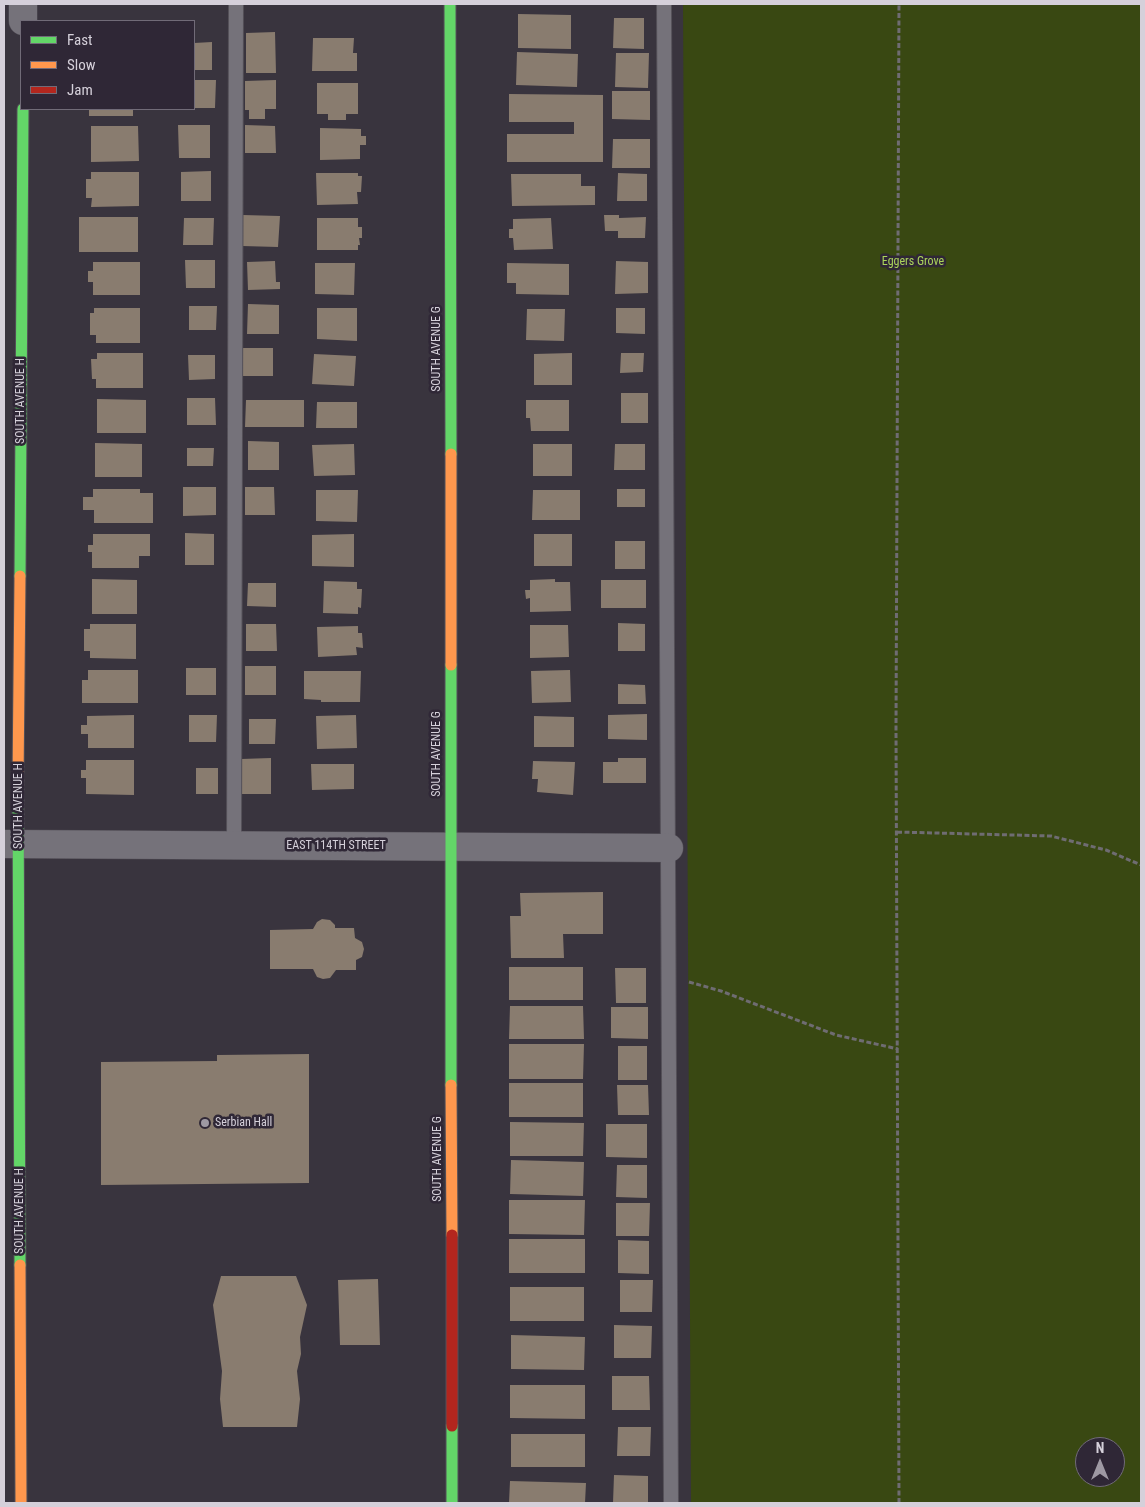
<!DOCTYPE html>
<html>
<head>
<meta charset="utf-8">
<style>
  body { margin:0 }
  #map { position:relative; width:1145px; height:1507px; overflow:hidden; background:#39343e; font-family:"Roboto Condensed",sans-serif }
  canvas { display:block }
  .frame { position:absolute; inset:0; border:5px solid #d5d0da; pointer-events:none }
  .legend { position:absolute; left:20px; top:20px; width:175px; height:90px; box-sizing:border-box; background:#2f2736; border:1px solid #716b78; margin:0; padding:6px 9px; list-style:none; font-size:15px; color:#d5d0da }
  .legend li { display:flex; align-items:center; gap:10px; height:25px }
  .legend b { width:25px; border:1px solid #716b78 }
  .north { position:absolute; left:1075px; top:1437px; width:50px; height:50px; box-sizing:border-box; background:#2f2736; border:1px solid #716b78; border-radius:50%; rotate:0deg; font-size:14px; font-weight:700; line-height:20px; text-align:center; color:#d5d0da }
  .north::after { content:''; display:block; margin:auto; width:18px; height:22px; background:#9e99a3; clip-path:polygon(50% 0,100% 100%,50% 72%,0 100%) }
</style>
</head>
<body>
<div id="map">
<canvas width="1145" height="1507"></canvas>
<div class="frame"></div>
<ul class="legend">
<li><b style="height:6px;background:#63d668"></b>Fast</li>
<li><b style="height:6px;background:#ff974d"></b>Slow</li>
<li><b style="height:6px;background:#b3261e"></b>Jam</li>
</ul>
<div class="north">N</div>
</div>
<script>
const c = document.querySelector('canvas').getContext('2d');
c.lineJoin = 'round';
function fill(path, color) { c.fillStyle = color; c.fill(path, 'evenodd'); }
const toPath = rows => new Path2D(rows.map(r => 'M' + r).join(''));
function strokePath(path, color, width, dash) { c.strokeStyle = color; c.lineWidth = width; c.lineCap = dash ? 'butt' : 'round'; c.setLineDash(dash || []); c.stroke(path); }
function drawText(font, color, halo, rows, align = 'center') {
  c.font = font + ' "Roboto Condensed",sans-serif'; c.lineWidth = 5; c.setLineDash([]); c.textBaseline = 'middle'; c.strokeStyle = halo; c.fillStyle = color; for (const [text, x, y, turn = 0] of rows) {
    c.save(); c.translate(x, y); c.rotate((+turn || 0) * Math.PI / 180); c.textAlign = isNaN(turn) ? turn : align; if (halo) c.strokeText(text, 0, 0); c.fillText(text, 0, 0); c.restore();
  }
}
fill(toPath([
  [683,4,1141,4,1141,1503,691,1503],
  [1085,1447,1115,1447,1115,1477,1085,1477]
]), '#394812');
fill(toPath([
  [518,14,571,15,571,49,518,48],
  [614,18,644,18,644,49,613,48],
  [275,32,276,73,246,73,246,33],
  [313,38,354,38,353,53,357,53,357,71,312,71],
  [212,42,212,70,194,70,194,43],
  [517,52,578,54,577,87,516,85],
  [616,53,649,53,648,88,615,87],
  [194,80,216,80,215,108,194,108],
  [276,80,276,109,265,109,265,119,249,119,249,110,245,110,245,81],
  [317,83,358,83,358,114,346,114,346,120,328,120,328,114,317,114],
  [612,91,650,91,650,120,612,119],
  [509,94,603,95,603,162,507,162,507,134,574,134,574,122,509,122],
  [89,109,133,109,133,116,89,116],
  [178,125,210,125,210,158,179,158],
  [245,125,275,126,276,153,245,153],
  [91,126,138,126,139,161,91,162],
  [320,128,361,129,361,136,366,136,366,145,360,145,360,159,320,160],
  [613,139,650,139,650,168,612,168],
  [211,171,211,201,181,201,181,172],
  [91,172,139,172,139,206,91,207,92,198,86,198,86,179,91,179],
  [316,173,358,173,358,176,362,176,361,192,357,192,358,204,317,205],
  [618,173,647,174,647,201,617,201],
  [511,174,581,174,581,186,595,186,595,205,512,206],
  [243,215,280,216,278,247,242,246],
  [604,215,619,215,619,218,646,217,645,238,618,238,618,231,605,231],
  [79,217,138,217,138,252,79,252],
  [184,218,214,218,213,245,183,245],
  [317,218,358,218,358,227,362,227,362,238,359,238,360,245,358,245,358,250,317,250],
  [551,218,553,249,514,250,513,238,509,238,509,229,513,229,513,219],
  [185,260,215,260,215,288,186,288],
  [275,261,276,282,280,282,280,289,248,290,247,262],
  [616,261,648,262,648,293,615,294],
  [93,262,140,262,140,295,93,295,93,282,88,282,88,271,93,271],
  [315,263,355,263,354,295,315,294],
  [507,263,569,264,569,295,516,294,516,283,507,283],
  [248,304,279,305,279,334,247,334],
  [189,306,217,306,216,330,189,330],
  [94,308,140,308,140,343,96,343,96,335,90,335,90,313,94,313],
  [317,308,357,308,357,341,317,339],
  [616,308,645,308,645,334,616,333],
  [527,309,565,309,564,341,526,340],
  [242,348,273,348,273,376,241,376],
  [97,353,143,353,143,388,96,388,96,379,92,379,91,359,97,359],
  [572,353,572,385,534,385,534,354],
  [621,353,644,353,643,372,620,373],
  [314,354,356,356,354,386,312,384],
  [188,355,215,355,215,379,189,380],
  [621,393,648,393,648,423,621,423],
  [187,398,215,398,216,425,187,425],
  [97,399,146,400,146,433,97,433],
  [246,400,304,400,304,427,245,427],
  [526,400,569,400,569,431,531,431,530,418,526,418],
  [317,402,357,402,357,428,316,428],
  [248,441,279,442,279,470,248,470],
  [95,443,142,444,142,477,95,477],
  [354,444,355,475,314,476,312,445],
  [533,444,572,444,572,476,533,476],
  [615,444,645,444,645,470,614,470],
  [187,448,214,448,213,466,187,466],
  [183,487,216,487,216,515,183,516],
  [245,487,274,487,275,515,245,515],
  [93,489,140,489,140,493,153,493,153,523,94,523,94,510,83,510,83,497,93,497],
  [617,489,645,489,645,507,617,507],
  [316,490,358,490,357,522,316,521],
  [533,490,580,490,580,520,532,520],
  [185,533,214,534,214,565,185,565],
  [93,534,150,534,150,556,139,556,139,568,92,568,92,552,88,552,88,545,93,545],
  [354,534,354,567,312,566,312,535],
  [534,534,572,534,572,566,534,566],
  [615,541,645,541,645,569,615,569],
  [92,579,137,580,137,614,92,614],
  [555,579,555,582,570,582,571,611,530,612,530,598,526,599,525,590,530,590,530,580],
  [601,580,646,580,646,608,601,608],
  [324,581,357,582,357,589,362,589,361,608,358,607,358,614,323,613],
  [248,583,276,583,276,607,247,606],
  [618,623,645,624,645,651,618,651],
  [90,624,136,624,136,659,90,658,90,651,84,651,84,629,90,629],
  [246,624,276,624,277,651,246,651],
  [530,625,568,625,569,657,530,658],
  [358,626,358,633,362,633,363,648,356,647,357,655,318,657,317,627],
  [245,666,276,666,276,695,245,695],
  [186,668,216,668,216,695,186,695],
  [88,670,138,670,138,703,82,703,82,680,88,680],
  [570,670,571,702,532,703,531,671],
  [304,671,361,671,360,702,321,702,321,700,304,699],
  [618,684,645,685,646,704,618,704],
  [647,714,647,740,608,739,608,715],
  [134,715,134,748,88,748,88,734,81,734,81,725,87,725,87,716],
  [189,715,217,715,216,742,189,742],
  [356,715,357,748,317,749,316,716],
  [534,716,574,717,574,747,534,747],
  [249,719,276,719,275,744,249,744],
  [271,758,271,794,242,794,241,759],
  [618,758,646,758,646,783,603,783,603,762,618,762],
  [86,760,134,760,134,795,86,794,86,778,81,778,81,770,86,770],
  [533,761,575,762,573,795,537,792,538,779,532,779],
  [311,764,354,764,354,789,312,790],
  [196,768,218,768,218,794,196,794],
  [603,892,603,934,563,934,564,958,511,958,510,916,521,916,520,893],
  [322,919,330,920,335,925,335,928,354,928,355,938,362,942,364,949,362,957,356,960,356,970,336,970,330,978,323,979,317,977,313,969,270,969,270,930,313,929,317,922],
  [509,967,583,967,583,1000,509,1000],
  [615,968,646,968,646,1003,616,1003],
  [510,1006,583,1006,584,1039,509,1039],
  [611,1007,648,1007,648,1039,611,1038],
  [509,1044,584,1044,583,1079,509,1079],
  [618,1046,647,1046,647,1080,618,1080],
  [309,1054,309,1183,101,1185,101,1062,217,1061,217,1055],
  [509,1083,583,1083,583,1117,509,1117],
  [617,1085,648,1085,649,1115,618,1115],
  [510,1122,584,1123,583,1156,510,1156],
  [606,1124,647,1124,647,1158,606,1157],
  [511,1160,584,1162,583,1196,510,1194],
  [617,1165,647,1165,647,1198,616,1197],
  [509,1200,585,1200,584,1235,509,1234],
  [616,1203,650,1203,649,1236,616,1236],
  [509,1239,585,1239,585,1273,509,1273],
  [618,1240,649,1241,649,1274,618,1273],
  [221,1276,296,1276,307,1305,300,1337,301,1354,297,1371,300,1399,297,1427,223,1427,220,1399,222,1371,213,1305],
  [378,1279,380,1345,340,1345,338,1280],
  [620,1280,653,1280,652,1312,620,1312],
  [510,1287,584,1287,584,1321,510,1321],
  [614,1325,652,1326,651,1358,614,1358],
  [511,1335,585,1337,584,1370,511,1369],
  [612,1376,649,1376,650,1410,612,1410],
  [510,1385,585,1385,585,1419,510,1418],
  [618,1427,651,1427,650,1456,617,1456],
  [511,1434,585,1434,585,1467,511,1467],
  [614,1475,648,1476,648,1503,613,1503],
  [510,1481,586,1483,585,1503,509,1503]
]), '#897c6f');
const lane = toPath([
  [664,4,671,1503],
  [234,846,236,4]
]);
const street = toPath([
  [23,4,23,21],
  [4,844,669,848]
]);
const fast = toPath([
  [450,4,451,454],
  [20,576,23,109],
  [451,665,451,1085],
  [18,782,20,1265],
  [452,1426,452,1503]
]);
const slow = toPath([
  [451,454,451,665],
  [18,782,20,576],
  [451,1085,452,1235],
  [20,1265,21,1503]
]);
const jam = toPath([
  [452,1235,452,1426]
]);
strokePath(lane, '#545058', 16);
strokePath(street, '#545058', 29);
strokePath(fast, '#545058', 13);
strokePath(slow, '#545058', 13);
strokePath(jam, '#545058', 13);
strokePath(toPath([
  [897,832,1051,836,1106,850,1141,865],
  [689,982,721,991,836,1035,898,1049],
  [899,1503,896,729,899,4]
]), '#6f6c72', 3, [5, 2.5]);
strokePath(lane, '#75727a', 14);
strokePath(street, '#75727a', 28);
strokePath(fast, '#63d668', 11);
strokePath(slow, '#ff974d', 11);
strokePath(jam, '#b3261e', 11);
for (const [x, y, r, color] of [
  [205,1123,5,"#9e99a3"]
]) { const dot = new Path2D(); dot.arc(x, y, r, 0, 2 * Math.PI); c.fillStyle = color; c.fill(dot); strokePath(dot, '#2f2736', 2); }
drawText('12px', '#acd55b', '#2f2736', [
  ["Eggers Grove",913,262]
]);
drawText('12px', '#d5d0da', '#2f2736', [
  ["SOUTH AVENUE G",437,349,-90],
  ["SOUTH AVENUE H",21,401,-90],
  ["SOUTH AVENUE G",437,754,-90],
  ["SOUTH AVENUE H",19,806,-90],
  ["EAST 114TH STREET",336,846],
  ["SOUTH AVENUE G",438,1159,-90],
  ["SOUTH AVENUE H",20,1211,-90]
]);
drawText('12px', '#d5d0da', '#2f2736', [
  ["Serbian Hall",215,1123]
], 'left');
</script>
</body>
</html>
